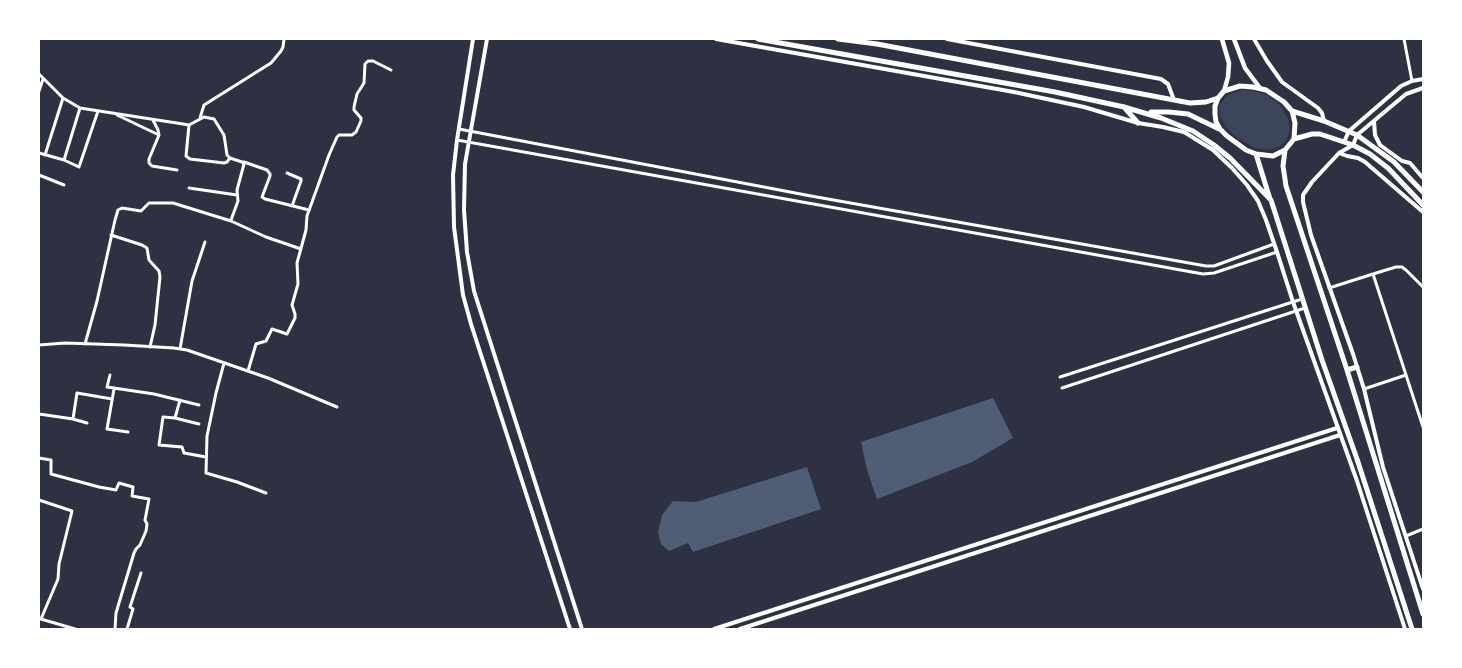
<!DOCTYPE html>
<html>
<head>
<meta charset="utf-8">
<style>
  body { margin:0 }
  #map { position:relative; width:1462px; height:668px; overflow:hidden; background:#2d3142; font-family:Lato,sans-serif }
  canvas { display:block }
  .frame { position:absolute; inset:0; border:40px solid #fff; pointer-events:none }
</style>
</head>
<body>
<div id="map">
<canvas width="1462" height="668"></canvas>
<div class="frame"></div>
</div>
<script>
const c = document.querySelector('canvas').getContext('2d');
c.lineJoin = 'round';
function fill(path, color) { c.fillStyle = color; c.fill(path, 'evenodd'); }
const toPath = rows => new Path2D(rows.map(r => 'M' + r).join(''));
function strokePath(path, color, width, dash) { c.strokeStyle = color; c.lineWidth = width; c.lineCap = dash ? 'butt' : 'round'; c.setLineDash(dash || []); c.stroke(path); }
fill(toPath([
  [1242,90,1254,91,1267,95,1280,105,1283,110,1289,121,1290,130,1287,139,1282,145,1273,149,1267,150,1254,148,1235,136,1226,127,1220,116,1219,107,1220,104,1228,95]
]), '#3c4559');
fill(toPath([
  [993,398,1013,438,972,462,877,499,867,470,861,442],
  [807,467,821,509,693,552,688,543,669,551,661,544,658,532,662,515,673,501,696,502]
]), '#4f5d75');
strokePath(toPath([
  [1404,39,1412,81],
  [39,74,63,98,80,108,183,124,189,125,204,117,214,119,224,135,227,155,230,158,242,162,244,164,237,190,238,201,231,220],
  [39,91,43,79],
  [117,115,159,135],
  [200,118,204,105,271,63,281,51,283,47,284,39],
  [153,120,158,130,159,135,149,159,149,163,152,166,177,170],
  [189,125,186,156,190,159,224,163,227,162,230,158],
  [459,129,811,196,1206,266,1214,266,1274,244],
  [457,140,1203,274,1214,273,1277,252],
  [39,153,64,160,80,108],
  [45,155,63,98],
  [64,160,79,167,98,111],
  [244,162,267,170,270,174,270,176,262,197,265,199,309,210],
  [287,173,301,179,301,181,292,206],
  [39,175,64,185],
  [189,188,237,195],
  [111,235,142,245,147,248,149,260,159,271,160,277,155,325,150,347],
  [1373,274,1423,427],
  [1329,288,1373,274,1396,267,1402,267,1406,270,1423,287],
  [85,344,97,301,115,220,118,210,122,208,141,211,149,203,173,203,231,221,266,237,301,249],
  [39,345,65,343,124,345,174,348,187,350,268,378,337,407],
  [180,349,192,281,205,242],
  [224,363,216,393,207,436,206,473,237,482,266,493],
  [248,371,256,344,266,341,272,329,287,334,295,318,295,314,292,305,298,284,297,263,306,230,307,216,329,155,337,137,339,135,352,135,356,132,361,121,361,118,354,110,354,107,357,94,364,83,365,64,368,61,373,61,391,70],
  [110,375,107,387,154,394,199,405],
  [1060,377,1302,299],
  [1062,388,1305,308],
  [114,389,107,429,128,432],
  [1364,389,1406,375],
  [180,400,175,418,163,417,159,445,182,447,184,453,206,457],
  [39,414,73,419,87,423],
  [175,418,199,424],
  [73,419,77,393,112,399],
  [39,458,51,460,51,474,99,487,116,490,119,483,133,487,132,496,149,499,145,520,147,524,146,531,140,545,136,549,134,553,116,613,115,629],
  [39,500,72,511,59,564,58,579,41,619,39,619],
  [1406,536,1423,529],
  [41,619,75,629],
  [127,629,133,609,130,607,141,573]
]), '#fff', 3);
strokePath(toPath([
  [473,39,457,140,453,175,454,227,463,295,471,324,570,629],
  [487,39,465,164,464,210,467,252,474,291,582,629],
  [716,39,1014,92,1084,107,1138,123,1163,127,1184,132,1213,150,1232,168,1247,185,1258,201,1266,220,1277,252,1293,302,1357,481,1405,629],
  [947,39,1161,79,1168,84,1174,100],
  [1254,39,1267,61,1282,82,1318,108,1322,113,1324,121],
  [1423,88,1406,94,1357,135,1353,145,1339,153,1312,182,1303,195,1303,202,1311,235,1353,354,1364,389,1383,467,1423,589],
  [1374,121,1375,135,1380,145,1402,161,1410,163,1423,178],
  [1344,142,1349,131,1401,86,1412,81,1423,79],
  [1339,153,1347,156,1358,158,1365,162,1423,212],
  [714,629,1337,428],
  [740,629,1340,435]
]), '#fff', 4);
strokePath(toPath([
  [1222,39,1229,63,1228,77,1224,91],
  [1234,39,1245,68,1260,88]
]), '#fff', 4.5);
strokePath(toPath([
  [758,39,1055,92,1124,107,1161,118,1193,131,1214,145,1230,158,1271,200,1322,360,1357,459,1412,629],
  [838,39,877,44,1190,103,1206,102,1218,98],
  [1240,86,1253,87,1266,90,1284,102,1292,111,1295,123,1294,139,1285,150,1273,156,1256,154,1246,150,1227,136,1220,129,1216,122,1215,114,1215,106,1218,98,1224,91,1240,86],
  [1124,107,1138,123],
  [1292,111,1324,121,1357,135,1394,162,1423,192],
  [1151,112,1169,112,1188,114,1219,129],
  [1294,139,1312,134,1320,134,1353,145,1370,154,1388,168,1423,205],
  [1285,150,1283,166,1286,186,1347,370,1423,614],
  [1256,154,1270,199],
  [1347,370,1357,367]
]), '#fff', 5);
</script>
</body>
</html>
